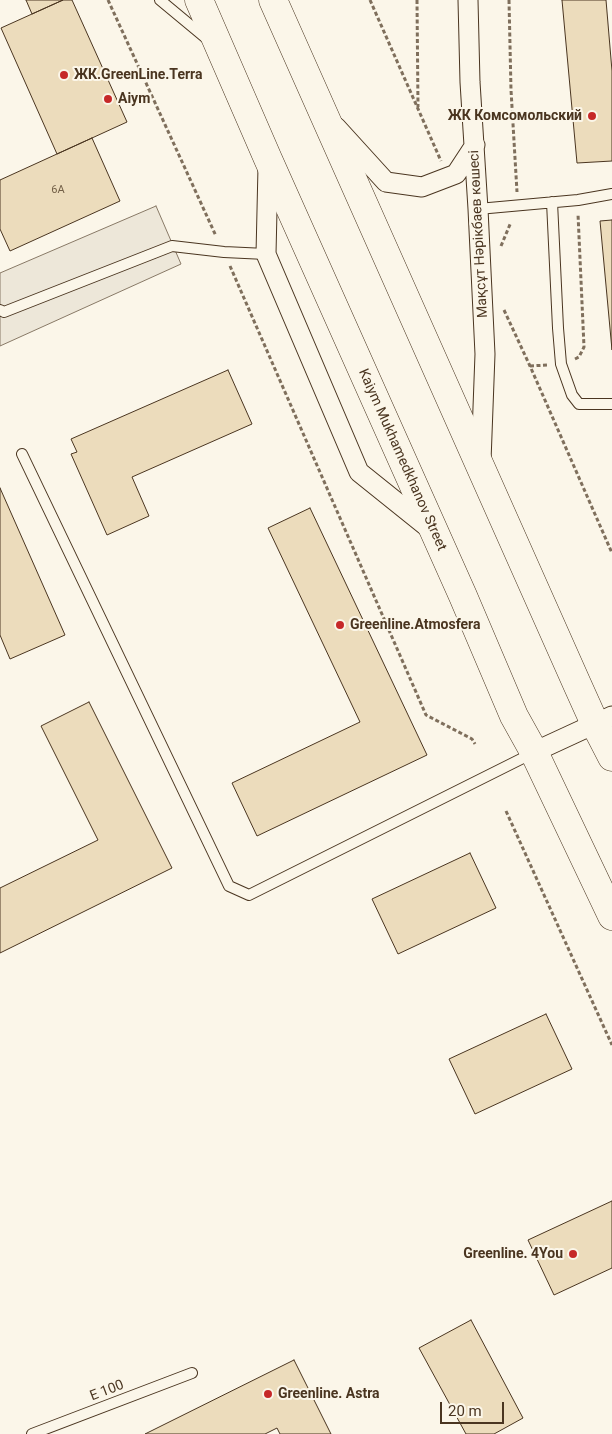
<!DOCTYPE html>
<html>
<head>
<meta charset="utf-8">
<style>
  body { margin:0 }
  #map { position:relative; width:612px; height:1434px; overflow:hidden; background:#fbf6e9; font-family:Roboto,sans-serif }
  canvas { display:block }
  .scale { position:absolute; left:440px; top:1402px; width:64px; height:22px; box-sizing:border-box; border:2px solid #4a3520; border-top:0; padding-left:6px; font-size:15px; line-height:18px; white-space:nowrap; color:#4a3520; -webkit-text-stroke:4px #fbf6e9; paint-order:stroke }
</style>
</head>
<body>
<div id="map">
<canvas width="612" height="1434"></canvas>
<div class="scale">20 m</div>
</div>
<script>
const c = document.querySelector('canvas').getContext('2d');
c.lineJoin = 'round';
function fill(path, color) { c.fillStyle = color; c.fill(path, 'evenodd'); }
const toPath = rows => new Path2D(rows.map(r => 'M' + r).join(''));
function strokePath(path, color, width, dash) { c.strokeStyle = color; c.lineWidth = width; c.lineCap = dash ? 'butt' : 'round'; c.setLineDash(dash || []); c.stroke(path); }
function drawText(font, color, halo, rows, align = 'center') {
  c.font = font + ' Roboto,sans-serif'; c.lineWidth = 4; c.setLineDash([]); c.textBaseline = 'middle'; c.strokeStyle = halo; c.fillStyle = color; for (const [text, x, y, turn = 0] of rows) {
    c.save(); c.translate(x, y); c.rotate((+turn || 0) * Math.PI / 180); c.textAlign = isNaN(turn) ? turn : align; if (halo) c.strokeText(text, 0, 0); c.fillText(text, 0, 0); c.restore();
  }
}
const parking = toPath([
  [156,206,181,264,0,346,0,273,156,206]
]);
fill(parking, '#ede7d9');
strokePath(parking, '#887966', 1);
const building = toPath([
  [26,0,63,0,32,14,26,0],
  [63,0,72,0,127,122,57,154,1,28,63,0],
  [562,0,606,0,612,71,612,161,577,163,562,0],
  [92,138,120,201,10,251,0,229,0,180,92,138],
  [612,220,612,350,600,221,612,220],
  [228,370,252,424,132,477,149,516,107,535,71,454,77,452,71,439,228,370],
  [0,488,65,635,10,659,0,635,0,488],
  [310,508,427,755,257,836,232,783,360,722,268,528,310,508],
  [89,702,172,868,0,953,0,888,98,840,41,726,89,702],
  [470,853,496,908,398,954,372,899,470,853],
  [546,1014,572,1069,475,1114,449,1059,546,1014],
  [612,1201,612,1268,554,1295,528,1240,612,1201],
  [471,1320,523,1418,494,1434,466,1434,419,1348,471,1320],
  [294,1360,331,1434,280,1434,277,1428,265,1434,145,1434,294,1360]
]);
fill(building, '#ecdcbc');
strokePath(building, '#4a3520', 1);
const service = toPath([
  [160,0,207,39],
  [552,202,558,328,561,364,572,395,579,404,612,404],
  [478,209,578,200,612,194],
  [0,310,4,312,172,246,224,252,266,254],
  [22,454,229,886,249,895,533,753],
  [32,1434,192,1373]
]);
const minor = toPath([
  [468,0,470,82,478,209,485,354,481,461],
  [336,127,386,182,422,187,456,174,475,145],
  [268,167,266,254,359,472,430,529],
  [534,752,612,716]
]);
const secondary = toPath([
  [199,0,268,159,463,596,514,716,534,752,612,916],
  [273,0,577,684,595,724,612,757]
]);
strokePath(service, '#4a3520', 12);
strokePath(minor, '#4a3520', 21);
strokePath(secondary, '#4a3520', 29);
strokePath(toPath([
  [108,0,216,236],
  [370,0,441,161],
  [417,0,418,107],
  [509,0,511,90,517,192],
  [501,246,511,222],
  [230,266,426,715,472,739,475,744],
  [504,310,530,366,612,553],
  [575,359,579,357,584,347,578,214],
  [530,366,547,365],
  [506,811,612,1045]
]), '#7f6f5c', 3, [4, 2.5]);
strokePath(service, '#fbf6e9', 10);
strokePath(minor, '#fbf6e9', 19);
strokePath(secondary, '#fbf6e9', 28);
for (const [x, y, r, color] of [
  [64,75,5,"#c62828"],
  [108,99,5,"#c62828"],
  [592,116,5,"#c62828"],
  [340,625,5,"#c62828"],
  [573,1254,5,"#c62828"],
  [268,1394,5,"#c62828"]
]) { const dot = new Path2D(); dot.arc(x, y, r, 0, 2 * Math.PI); c.fillStyle = color; c.fill(dot); strokePath(dot, '#fbf6e9', 2); }
drawText('11px', '#725f47', null, [
  ["6А",58,190]
]);
drawText('bold 14px', '#4a3520', '#fbf6e9', [
  ["ЖК.GreenLine.Terra",74,75],
  ["Aiym",118,99],
  ["ЖК Комсомольский",582,116,"right"],
  ["Greenline.Atmosfera",350,625],
  ["Greenline. 4You",563,1254,"right"],
  ["Greenline. Astra",278,1394]
], 'left');
drawText('14px', '#4a3520', '#fbf6e9', [
  ["Мақсұт Нәрікбаев көшесі",479,234,-93],
  ["Kaiym Mukhamedkhanov Street",402,460,66],
  ["E 100",107,1391,-21]
]);
</script>
</body>
</html>
